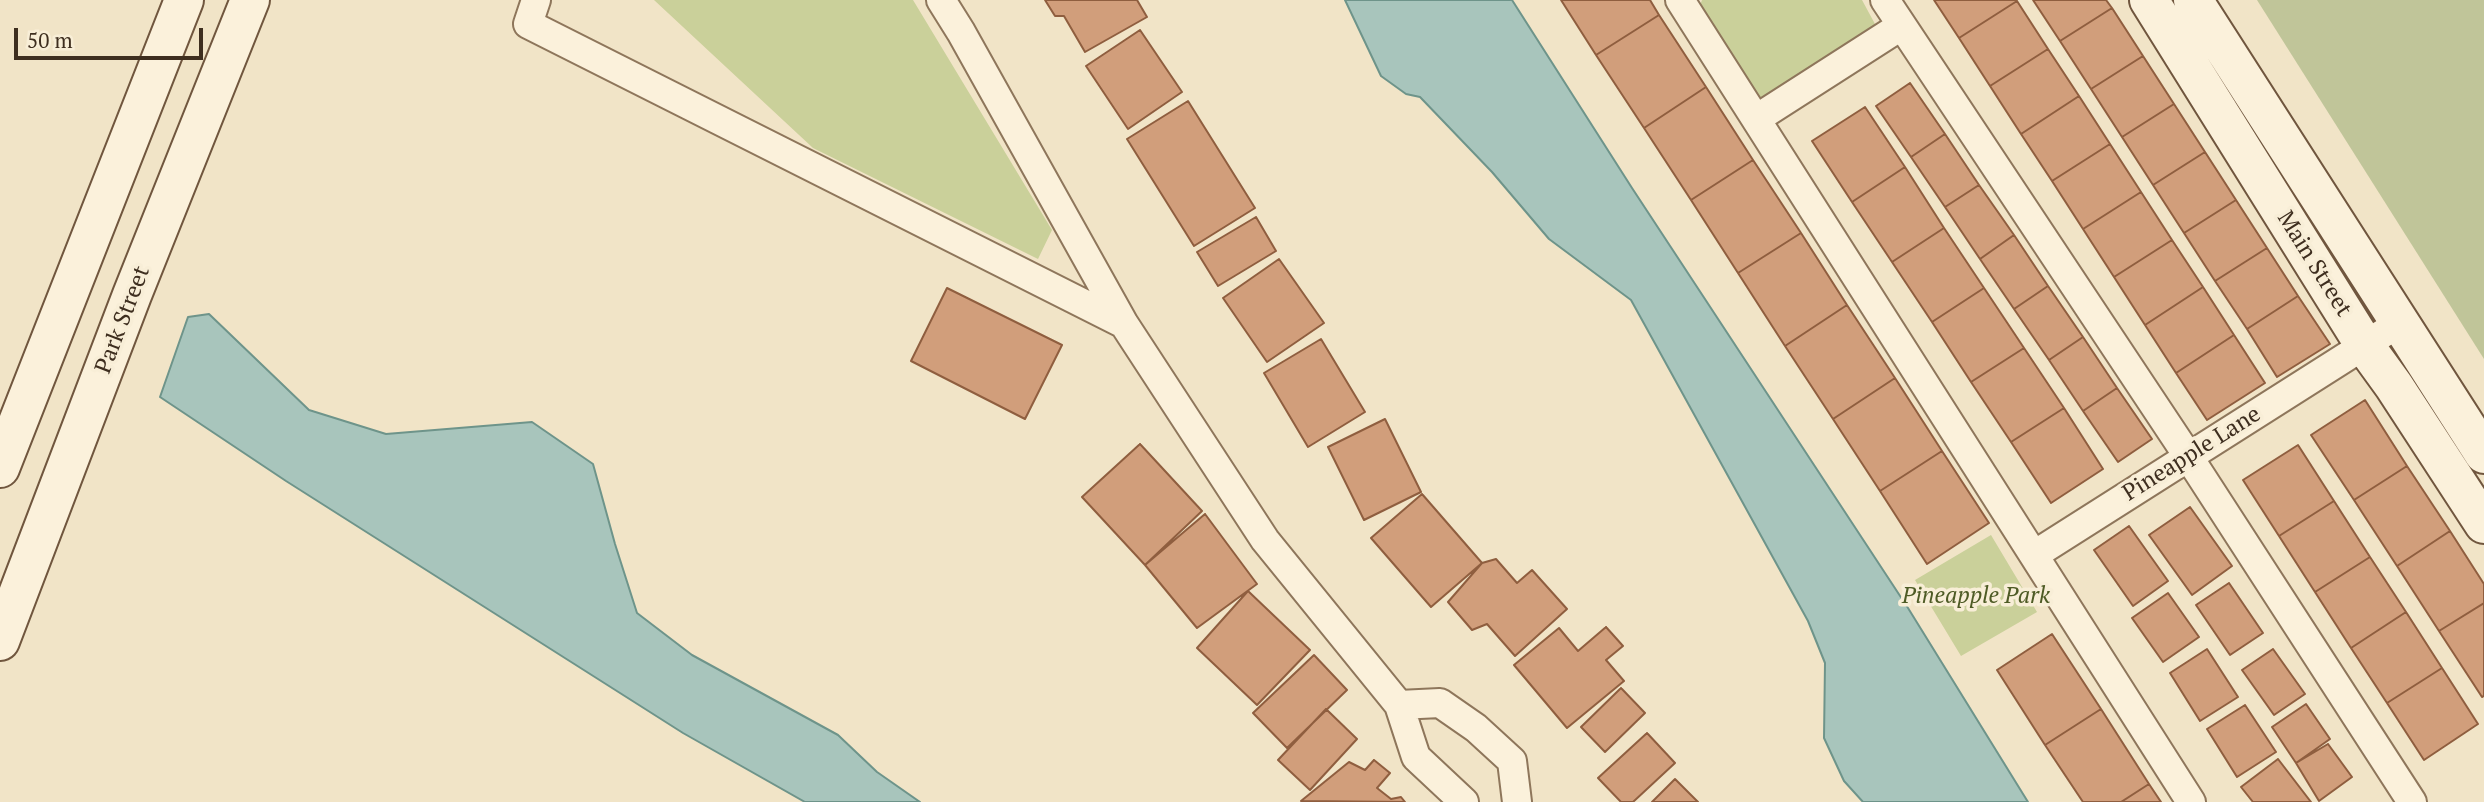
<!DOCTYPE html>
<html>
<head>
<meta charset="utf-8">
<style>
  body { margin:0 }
  #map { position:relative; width:2484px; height:802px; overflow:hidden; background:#f1e4c7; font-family:"PT Serif",serif }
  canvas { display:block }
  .scale { position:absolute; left:14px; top:28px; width:189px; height:32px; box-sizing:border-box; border:4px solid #3e2e1f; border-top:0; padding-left:9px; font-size:21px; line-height:24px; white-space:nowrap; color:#3e2e1f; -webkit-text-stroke:5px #f8eed7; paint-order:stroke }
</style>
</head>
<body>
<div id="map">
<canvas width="2484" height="802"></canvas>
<div class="scale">50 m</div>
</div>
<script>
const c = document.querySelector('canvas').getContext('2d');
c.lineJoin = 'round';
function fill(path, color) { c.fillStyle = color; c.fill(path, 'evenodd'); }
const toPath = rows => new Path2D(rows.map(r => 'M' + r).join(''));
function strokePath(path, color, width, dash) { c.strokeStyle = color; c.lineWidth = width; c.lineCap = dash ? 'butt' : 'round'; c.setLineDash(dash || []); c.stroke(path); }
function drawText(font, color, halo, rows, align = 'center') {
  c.font = font + ' "PT Serif",serif'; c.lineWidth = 7; c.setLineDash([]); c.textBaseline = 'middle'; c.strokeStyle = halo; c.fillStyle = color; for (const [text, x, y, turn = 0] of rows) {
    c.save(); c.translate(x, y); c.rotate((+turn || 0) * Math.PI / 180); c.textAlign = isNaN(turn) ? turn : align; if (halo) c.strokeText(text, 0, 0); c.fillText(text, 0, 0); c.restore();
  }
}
fill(toPath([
  [654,0,913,0,1052,230,1038,259,813,148],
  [1702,0,1862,0,1875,24,1868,36,1767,100,1755,101,1699,8],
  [1991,535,2037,612,1961,656,1915,580]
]), '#cad09a');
fill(toPath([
  [2257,0,2484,0,2484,359]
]), '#c0c599');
const water = toPath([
  [1345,0,1512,0,1632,188,1908,608,2028,802,1863,802,1844,781,1824,738,1825,663,1808,621,1631,300,1549,239,1492,172,1420,97,1406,94,1381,76,1345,0],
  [209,314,309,410,386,434,532,422,593,464,615,544,637,613,692,655,838,735,877,772,920,802,805,802,683,733,286,481,160,397,188,317,209,314]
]);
fill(water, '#a8c5bc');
strokePath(water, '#6e948a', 2);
const building = toPath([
  [1045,0,1137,0,1147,17,1085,52,1064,16,1055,16,1045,0],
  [1561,0,1650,0,1659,15,1596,55,1561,0],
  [1934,0,2016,0,2017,1,1959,38,1934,0],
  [2033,0,2106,0,2112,8,2060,41,2033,0],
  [2017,1,2048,49,1990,86,1959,38,2017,1],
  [2112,8,2143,56,2091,89,2060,41,2112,8],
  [1659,15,1706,87,1644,128,1596,55,1659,15],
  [1140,30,1182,92,1128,129,1086,66,1140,30],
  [2048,49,2079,96,2021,134,1990,86,2048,49],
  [2143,56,2174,104,2122,137,2091,89,2143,56],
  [1910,83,1945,134,1911,157,1876,106,1910,83],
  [1706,87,1753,160,1691,200,1644,128,1706,87],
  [2079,96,2110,144,2052,181,2021,134,2079,96],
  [1188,101,1255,208,1194,246,1127,139,1188,101],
  [2174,104,2205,152,2153,185,2122,137,2174,104],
  [1865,107,1905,167,1852,202,1812,141,1865,107],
  [1945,134,1979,185,1945,207,1911,157,1945,134],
  [2110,144,2141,192,2083,229,2052,181,2110,144],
  [2205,152,2236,200,2184,233,2153,185,2205,152],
  [1753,160,1801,233,1738,273,1691,200,1753,160],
  [1905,167,1944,228,1892,262,1852,202,1905,167],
  [1979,185,2014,235,1980,259,1945,207,1979,185],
  [2141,192,2172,240,2114,277,2083,229,2141,192],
  [2236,200,2267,248,2215,281,2184,233,2236,200],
  [1256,217,1276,251,1218,286,1197,252,1256,217],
  [1944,228,1984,288,1932,322,1892,262,1944,228],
  [1801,233,1847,305,1785,346,1738,273,1801,233],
  [2014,235,2048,286,2014,309,1980,259,2014,235],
  [2172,240,2203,287,2145,325,2114,277,2172,240],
  [2267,248,2298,296,2247,329,2215,281,2267,248],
  [1279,259,1324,323,1267,362,1223,298,1279,259],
  [2048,286,2083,337,2049,360,2014,309,2048,286],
  [2203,287,2234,335,2176,373,2145,325,2203,287],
  [947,288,1062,345,1025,419,911,361,947,288],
  [1984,288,2024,348,1971,382,1932,322,1984,288],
  [2298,296,2330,344,2277,377,2247,329,2298,296],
  [1847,305,1895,378,1833,419,1785,346,1847,305],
  [2234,335,2265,383,2207,420,2176,373,2234,335],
  [2083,337,2117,388,2083,411,2049,360,2083,337],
  [1321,339,1365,412,1308,447,1264,373,1321,339],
  [2024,348,2064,408,2011,442,1971,382,2024,348],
  [1895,378,1942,451,1880,491,1833,419,1895,378],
  [2117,388,2152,439,2118,462,2083,411,2117,388],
  [2365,400,2407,466,2354,500,2311,435,2365,400],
  [2064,408,2103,469,2051,503,2011,442,2064,408],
  [1385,419,1421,492,1364,520,1328,447,1385,419],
  [1140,444,1202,511,1145,565,1082,497,1140,444],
  [2298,445,2334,501,2279,536,2243,480,2298,445],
  [1942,451,1989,523,1927,564,1880,491,1942,451],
  [2407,466,2450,531,2397,566,2354,500,2407,466],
  [1422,494,1482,563,1431,607,1371,538,1422,494],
  [2334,501,2370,557,2315,592,2279,536,2334,501],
  [2190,507,2232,566,2192,595,2149,535,2190,507],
  [1205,514,1257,584,1197,628,1145,565,1205,514],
  [2129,526,2168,581,2133,606,2094,550,2129,526],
  [2450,531,2484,584,2484,603,2439,631,2397,566,2450,531],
  [2370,557,2406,612,2351,648,2315,592,2370,557],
  [1496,559,1517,583,1532,570,1567,609,1515,656,1487,624,1472,630,1448,602,1482,563,1496,559],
  [2229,583,2263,633,2230,655,2196,605,2229,583],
  [1248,591,1310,650,1257,705,1197,648,1248,591],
  [2168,593,2199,637,2163,662,2132,618,2168,593],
  [2484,603,2484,696,2482,697,2439,631,2484,603],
  [2406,612,2442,668,2387,703,2351,648,2406,612],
  [1606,627,1623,646,1606,660,1624,681,1567,728,1514,665,1559,628,1578,651,1606,627],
  [2052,634,2101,709,2045,745,1997,670,2052,634],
  [2207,649,2238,697,2200,721,2170,673,2207,649],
  [2273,649,2305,694,2274,715,2242,670,2273,649],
  [1314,655,1347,690,1287,748,1253,713,1314,655],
  [2442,668,2478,724,2424,760,2387,703,2442,668],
  [1621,688,1645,713,1605,752,1581,727,1621,688],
  [2306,704,2330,739,2296,763,2272,727,2306,704],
  [2245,705,2276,752,2237,777,2207,729,2245,705],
  [1326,709,1357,739,1310,790,1278,760,1326,709],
  [2101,709,2149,784,2121,802,2083,802,2045,745,2101,709],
  [1647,733,1675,763,1633,802,1621,802,1598,778,1647,733],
  [2328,744,2352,777,2319,801,2296,763,2328,744],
  [2278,759,2311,802,2253,802,2241,787,2278,759],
  [1374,760,1390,773,1377,788,1391,799,1401,797,1405,802,1301,801,1349,762,1365,770,1374,760],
  [1675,779,1698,802,1652,802,1675,779],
  [2149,784,2161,802,2121,802,2149,784]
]);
fill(building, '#d19e7b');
strokePath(building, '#8f5e3f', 2);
const street = toPath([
  [536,0,528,24,1124,324],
  [941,0,961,32,1124,324,1265,540,1399,705,1416,757,1464,802],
  [1680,0,2191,802],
  [1885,0,2188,456,2412,802],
  [1756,119,1901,26],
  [2034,555,2401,322],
  [1399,705,1440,703,1476,728,1512,761,1517,802]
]);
const secondary = toPath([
  [2149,0,2365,346,2394,386,2484,524],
  [2193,0,2484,454],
  [0,468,184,0],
  [0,641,132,295,250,0]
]);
strokePath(street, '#8e765b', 32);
strokePath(secondary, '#70563e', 42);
strokePath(street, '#fbf1db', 28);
strokePath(secondary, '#fbf1db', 38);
drawText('23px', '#3e2e1f', '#f8eed7', [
  ["Main Street",2314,264,58],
  ["Park Street",123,320,-69],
  ["Pineapple Lane",2192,454,-32]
]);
drawText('italic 23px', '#4e5b25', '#f8eed7', [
  ["Pineapple Park",1976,596]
]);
</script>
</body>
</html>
